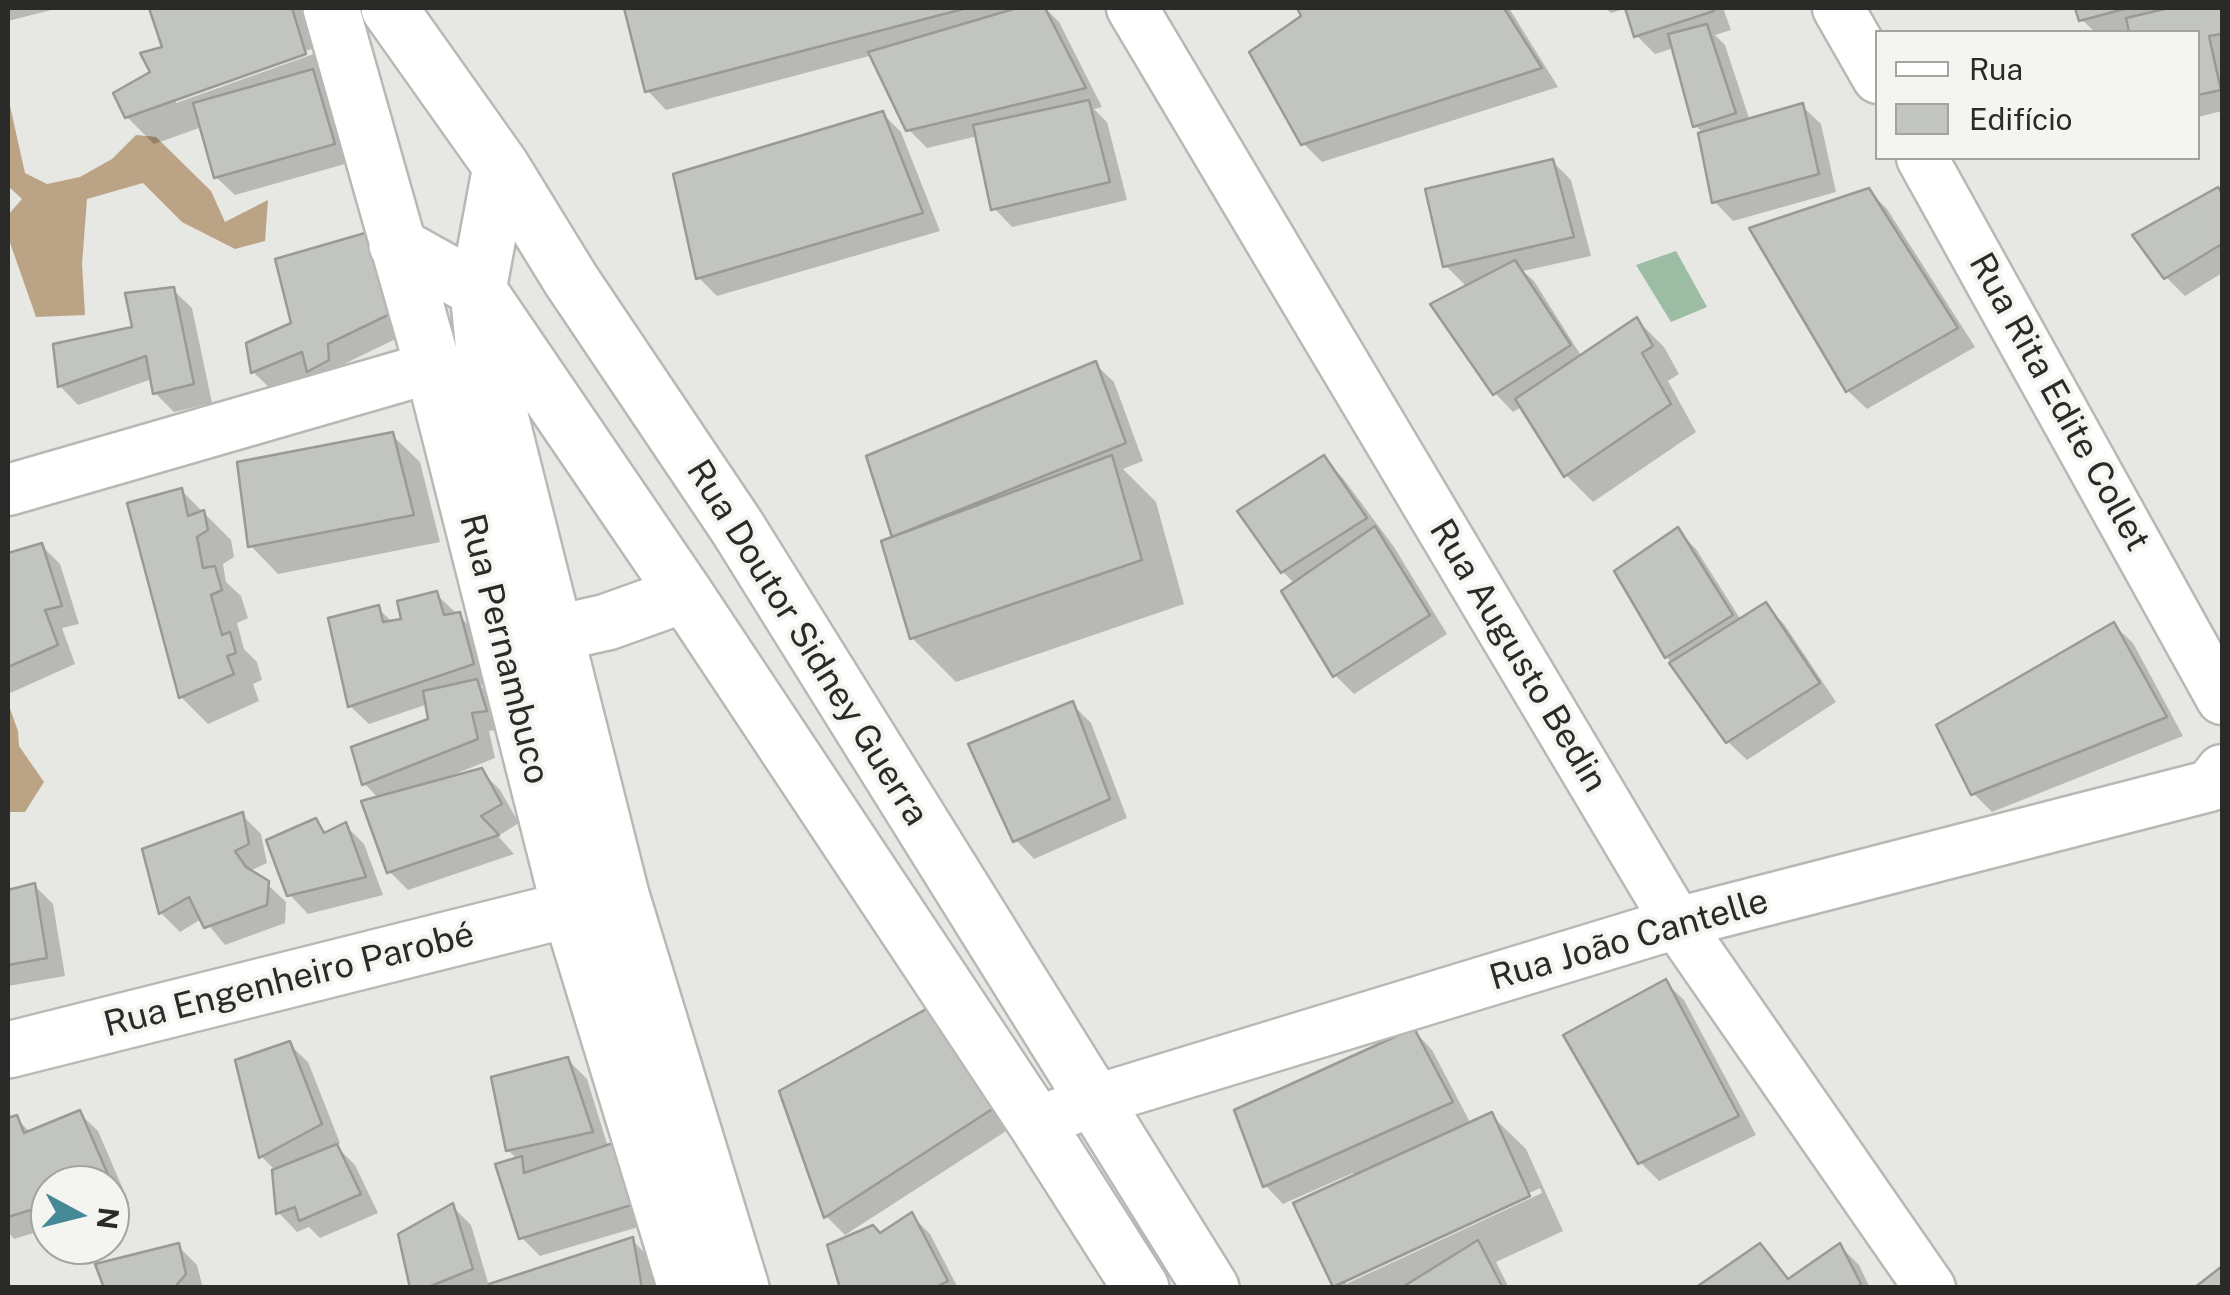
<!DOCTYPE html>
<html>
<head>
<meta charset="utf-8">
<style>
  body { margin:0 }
  #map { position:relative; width:2230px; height:1295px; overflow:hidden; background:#e7e7e3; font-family:"Public Sans",sans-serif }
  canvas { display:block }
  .frame { position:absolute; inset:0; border:10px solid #2a2a29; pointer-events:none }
  .legend { position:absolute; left:1875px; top:30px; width:325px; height:130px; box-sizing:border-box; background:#f4f4f0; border:2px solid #a3a3a0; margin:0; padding:12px 18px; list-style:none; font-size:30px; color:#2a2a29 }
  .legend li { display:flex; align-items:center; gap:20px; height:50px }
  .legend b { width:50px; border:2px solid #a3a3a0 }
  .north { position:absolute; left:30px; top:1165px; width:100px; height:100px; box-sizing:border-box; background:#f4f4f0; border:2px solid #a3a3a0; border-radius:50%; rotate:97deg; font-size:28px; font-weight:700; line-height:40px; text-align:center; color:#2a2a29 }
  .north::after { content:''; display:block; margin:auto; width:35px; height:45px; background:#458997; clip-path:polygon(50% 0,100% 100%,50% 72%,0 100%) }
</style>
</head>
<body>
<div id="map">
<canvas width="2230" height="1295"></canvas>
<div class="frame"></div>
<ul class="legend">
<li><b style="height:12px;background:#fff"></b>Rua</li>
<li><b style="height:28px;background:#c2c4c0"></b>Edifício</li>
</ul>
<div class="north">N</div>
</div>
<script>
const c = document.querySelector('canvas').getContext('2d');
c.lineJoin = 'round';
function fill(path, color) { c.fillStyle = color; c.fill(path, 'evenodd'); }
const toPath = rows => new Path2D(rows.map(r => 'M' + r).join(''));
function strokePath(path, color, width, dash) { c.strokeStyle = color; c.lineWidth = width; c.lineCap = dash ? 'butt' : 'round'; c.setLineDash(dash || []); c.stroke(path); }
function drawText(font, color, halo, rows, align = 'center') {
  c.font = font + ' "Public Sans",sans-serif'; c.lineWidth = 8; c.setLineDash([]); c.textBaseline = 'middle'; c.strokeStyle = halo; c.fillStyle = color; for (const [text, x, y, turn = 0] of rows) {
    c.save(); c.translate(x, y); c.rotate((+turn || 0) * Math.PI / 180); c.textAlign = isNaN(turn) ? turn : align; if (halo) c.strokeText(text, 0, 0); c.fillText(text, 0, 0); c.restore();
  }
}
fill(toPath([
  [8,97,25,173,47,184,80,177,112,159,136,135,156,137,211,191,225,222,268,200,265,241,235,249,182,222,143,183,87,199,82,264,85,315,36,317,8,237,8,215,22,199,8,186],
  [8,703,18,731,19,746,44,782,25,812,8,812]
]), '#bba386');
fill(toPath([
  [1676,251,1707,307,1671,322,1636,265]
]), '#9cbca4');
fill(toPath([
  [8,8,59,8,8,21],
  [152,8,309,8,352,162,235,195,216,177,202,127,154,144,127,117,166,49],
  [317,47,319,52,176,103,176,98],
  [627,8,1045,8,1059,22,1102,107,1094,109,1107,122,1127,200,1012,227,994,208,978,136,927,148,908,129,873,55,666,110,648,91],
  [1299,8,1509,8,1558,87,1322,162,1303,143,1305,17],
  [1605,8,1723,8,1731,30,1715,35,1725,45,1750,121,1802,106,1821,124,1836,192,1733,221,1715,202,1704,134,1695,125,1674,48,1655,54,1636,35,1628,8,1611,13],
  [2078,8,2222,8,2222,111,2198,117,2198,32,2095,32,2081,19],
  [883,114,901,132,940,231,717,296,699,278],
  [1553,162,1571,180,1591,256,1523,271,1534,281,1582,357,1637,320,1664,347,1679,374,1668,381,1696,432,1593,502,1566,475,1523,406,1513,412,1495,393,1467,287,1445,265],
  [1868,190,1887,209,1975,347,1867,409,1848,391],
  [2218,190,2222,194,2222,273,2185,296,2166,277],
  [364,236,383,255,408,333,346,363,346,379,327,389,312,374,272,390,253,372],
  [173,290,192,308,212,403,174,412,155,393,152,379,78,405,60,386,135,329],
  [1095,364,1114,382,1143,461,1123,469,1156,502,1184,604,956,682,912,638,895,538,869,458],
  [392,435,420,462,440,542,278,574,251,546],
  [1323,458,1342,477,1394,547,1447,634,1354,694,1335,675,1295,584,1283,572],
  [181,490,231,540,234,557,223,564,226,582,241,596,248,618,237,623,244,649,257,662,262,680,253,684,259,701,208,724,181,697],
  [1677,530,1696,549,1741,620,1765,605,1784,624,1836,702,1747,760,1728,742,1667,657,1617,572],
  [41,545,60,564,79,624,62,628,75,664,8,694,8,556],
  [436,594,478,634,492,683,481,686,495,700,504,729,489,731,495,758,450,776,451,779,481,771,500,790,519,823,498,836,514,854,408,890,389,871,379,799,365,784,354,748,431,721,428,704,369,724,350,706,378,608,393,623,404,621],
  [2114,625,2133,643,2183,736,1992,812,1973,793],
  [1072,704,1091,723,1127,818,1034,859,1016,840],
  [242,815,261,834,267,863,252,870,286,902,285,923,225,945,203,918,180,932,161,913,145,851],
  [315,821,328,834,345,825,364,844,383,895,308,914,290,895],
  [34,885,53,904,65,976,8,986,8,892],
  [1665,982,1684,1000,1756,1135,1659,1181,1640,1162],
  [928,1011,1014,1126,845,1235,826,1216],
  [1414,1031,1432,1050,1471,1124,1491,1115,1526,1149,1563,1231,1496,1262,1509,1288,1337,1288,1355,1178,1353,1173,1283,1204,1265,1185],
  [1540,1188,1542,1193,1346,1284,1346,1278],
  [289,1044,308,1062,340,1143,336,1146,355,1165,378,1213,320,1238,309,1227,297,1232,279,1213,276,1171,261,1156],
  [568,1060,587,1079,608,1147,652,1223,540,1256,521,1237,518,1160,508,1150],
  [79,1113,98,1131,129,1203,110,1209,110,1185,50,1185,50,1228,14,1239,8,1232,8,1121,16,1118,31,1133],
  [453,1207,471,1225,489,1286,632,1240,650,1258,656,1288,413,1288],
  [911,1215,930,1234,958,1288,843,1288,880,1236],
  [178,1246,197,1265,203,1288,106,1288],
  [1760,1246,1791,1280,1840,1246,1859,1265,1870,1288,1700,1288]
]), '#0003');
const building = toPath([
  [149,8,292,8,306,54,125,118,113,93,150,72,140,53,162,47,149,8],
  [624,8,967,8,645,92,624,8],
  [1017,8,1045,8,1086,88,906,131,868,52,1017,8],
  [1297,8,1504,8,1542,68,1301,145,1249,52,1301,16,1297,8],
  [1625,8,1712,8,1714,11,1634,37,1625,8],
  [2075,8,2128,8,2079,21,2075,8],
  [2169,8,2222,8,2222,34,2209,36,2221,90,2198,95,2198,32,2129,32,2126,18,2169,8],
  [1707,24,1736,113,1693,127,1668,34,1707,24],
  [313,69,335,144,214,178,193,103,313,69],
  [1089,100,1110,182,991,210,973,125,1089,100],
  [1803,103,1819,174,1712,203,1698,133,1803,103],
  [883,111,923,213,696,279,673,174,883,111],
  [1553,159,1574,237,1443,267,1425,189,1553,159],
  [2218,187,2222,193,2222,244,2164,279,2132,235,2218,187],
  [1869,188,1958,328,1846,392,1749,228,1869,188],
  [365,233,390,314,328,344,329,360,307,372,302,352,251,373,246,343,291,323,275,259,365,233],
  [1515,260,1571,345,1493,395,1430,304,1515,260],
  [174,287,194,384,153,394,146,356,58,387,53,344,132,327,125,293,174,287],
  [1637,317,1653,346,1642,353,1671,404,1564,477,1515,399,1637,317],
  [1096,361,1126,443,892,537,866,456,1096,361],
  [393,432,414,515,248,547,237,462,393,432],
  [1112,455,1142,560,910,639,881,541,1112,455],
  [1324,455,1367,518,1281,573,1237,511,1324,455],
  [182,488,188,516,204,510,208,530,197,537,203,568,215,566,222,590,211,595,222,635,230,632,236,653,227,656,234,674,179,698,127,503,182,488],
  [1375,526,1430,615,1333,677,1281,591,1375,526],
  [1678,527,1733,615,1665,658,1614,571,1678,527],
  [42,543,62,606,45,610,58,645,8,667,8,553,42,543],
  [437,591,444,615,460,612,474,664,348,707,328,618,379,605,383,622,401,619,397,601,437,591],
  [1766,602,1820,683,1726,743,1669,663,1766,602],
  [2114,622,2167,717,1971,795,1936,725,2114,622],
  [477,679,487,711,472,713,478,739,362,785,351,747,428,719,423,691,477,679],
  [1073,701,1110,799,1013,842,968,744,1073,701],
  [482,768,502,804,481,816,499,835,387,873,361,801,482,768],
  [243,812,249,844,235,851,246,867,269,881,267,905,204,928,189,897,159,914,142,849,243,812],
  [316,818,324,833,346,822,366,877,287,896,266,840,316,818],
  [35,883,47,958,8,965,8,890,35,883],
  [1666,979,1739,1116,1638,1164,1563,1035,1666,979],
  [928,1008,997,1106,824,1218,779,1091,928,1008],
  [1414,1028,1453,1102,1263,1187,1234,1110,1414,1028],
  [290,1041,322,1124,259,1158,235,1060,290,1041],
  [568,1057,593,1132,506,1151,491,1077,568,1057],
  [80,1110,112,1184,50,1185,50,1204,8,1217,8,1118,17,1115,24,1133,80,1110],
  [1492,1112,1530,1196,1333,1287,1293,1203,1492,1112],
  [613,1143,635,1204,519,1239,495,1164,522,1156,524,1173,613,1143],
  [337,1144,361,1194,299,1221,295,1207,276,1214,272,1170,337,1144],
  [453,1203,473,1269,426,1288,410,1288,398,1234,453,1203],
  [912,1212,948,1281,934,1288,840,1288,827,1245,873,1225,880,1233,912,1212],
  [633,1237,642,1288,489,1288,489,1284,633,1237],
  [1478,1240,1503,1288,1401,1288,1478,1240],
  [179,1243,186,1274,174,1288,104,1288,95,1264,179,1243],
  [1760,1243,1788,1279,1840,1243,1861,1284,1855,1288,1695,1288,1760,1243],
  [2221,1267,2222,1288,2194,1288,2221,1267]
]);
fill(building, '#c2c4c0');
strokePath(building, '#989a96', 2.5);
const street = toPath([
  [1132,8,1677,923,1930,1288],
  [1838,8,1878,78],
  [1922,158,2222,699],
  [8,490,433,367],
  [1036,1123,1093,1101,1677,923,2209,786,2222,770]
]);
const secondary = toPath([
  [331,8,433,367,570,909,686,1288],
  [389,8,501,166,571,280,737,527,1211,1288],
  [501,166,478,290,484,352,621,895,741,1288],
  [397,245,478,290,685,594,1036,1123,1141,1288],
  [554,634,607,622,685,594],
  [8,1050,570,909]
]);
strokePath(street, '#b8b9b5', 55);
strokePath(secondary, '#b8b9b5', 60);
strokePath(street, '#fff', 50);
strokePath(secondary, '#fff', 55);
drawText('35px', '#2a2a29', '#f4f4f0', [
  ["Rua Rita Edite Collet",2059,402,61],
  ["Rua Doutor Sidney Guerra",807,643,58],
  ["Rua Pernambuco",504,649,76],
  ["Rua Augusto Bedin",1518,656,59],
  ["Rua João Cantelle",1629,940,-16],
  ["Rua Engenheiro Parobé",289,980,-14]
]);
</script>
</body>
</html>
